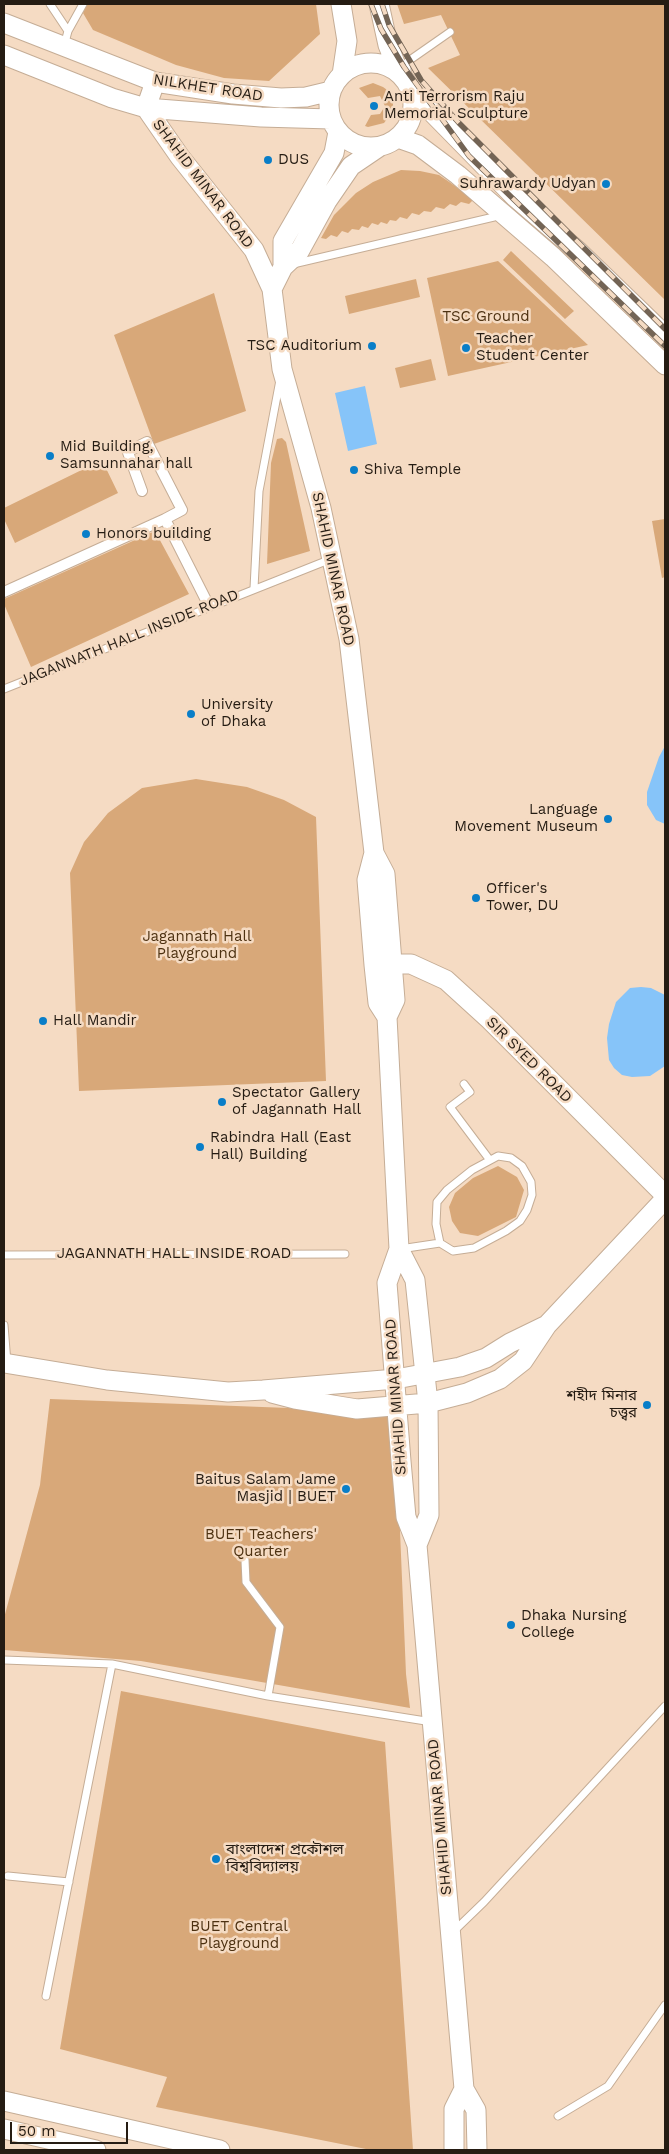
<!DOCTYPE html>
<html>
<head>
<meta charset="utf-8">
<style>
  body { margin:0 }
  #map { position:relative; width:669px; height:2154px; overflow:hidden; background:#f5dbc3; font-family:"Work Sans",sans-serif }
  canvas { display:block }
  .frame { position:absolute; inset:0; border:5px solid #251c13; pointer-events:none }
  .scale { position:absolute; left:10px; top:2122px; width:118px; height:22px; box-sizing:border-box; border:2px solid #251c13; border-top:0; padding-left:6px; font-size:15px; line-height:18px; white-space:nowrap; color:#251c13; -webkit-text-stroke:4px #f5dbc3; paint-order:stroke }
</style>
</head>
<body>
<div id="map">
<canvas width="669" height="2154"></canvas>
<div class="frame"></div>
<div class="scale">50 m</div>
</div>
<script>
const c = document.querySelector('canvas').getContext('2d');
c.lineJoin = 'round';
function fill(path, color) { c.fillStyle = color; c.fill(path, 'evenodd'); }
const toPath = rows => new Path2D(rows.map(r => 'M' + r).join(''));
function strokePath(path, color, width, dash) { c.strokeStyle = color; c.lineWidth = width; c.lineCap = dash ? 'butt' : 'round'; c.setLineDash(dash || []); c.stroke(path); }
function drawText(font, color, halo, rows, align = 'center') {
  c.font = font + ' "Work Sans","Noto Sans Bengali",sans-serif'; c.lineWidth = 5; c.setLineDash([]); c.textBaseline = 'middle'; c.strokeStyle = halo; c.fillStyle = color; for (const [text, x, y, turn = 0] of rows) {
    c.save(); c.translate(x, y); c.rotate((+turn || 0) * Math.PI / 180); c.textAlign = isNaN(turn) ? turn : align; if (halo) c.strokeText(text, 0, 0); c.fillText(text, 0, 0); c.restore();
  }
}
fill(toPath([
  [87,4,316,4,320,34,269,81,224,78,176,65,93,30,83,13],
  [397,4,665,4,665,300,428,68,460,55,441,15,404,24],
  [373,83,383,87,390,92,393,102,393,111,384,123,368,127,365,126,371,115,380,114,385,106,380,96,368,98,359,88],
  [401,170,420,171,439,175,474,199,469,204,461,202,456,206,450,204,444,209,436,207,431,212,424,211,419,215,412,213,407,219,400,217,396,221,390,220,387,224,381,222,378,225,372,223,368,228,362,226,359,230,352,229,348,233,342,231,337,237,331,235,326,239,321,238,334,215,356,193,373,182],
  [511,251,574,311,565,319,503,260],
  [498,261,588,345,448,376,427,278],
  [416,279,420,297,349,314,345,296],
  [214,293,246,411,154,444,114,335],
  [431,359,436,380,400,388,395,368],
  [282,438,286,442,310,551,267,564,271,463,277,439],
  [102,460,118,493,15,543,4,519,4,508],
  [665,519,665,577,662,578,652,521],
  [155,531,189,594,31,667,4,604,4,599],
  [196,779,247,787,284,800,316,817,326,1081,79,1091,70,873,84,842,108,813,142,788],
  [498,1166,517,1177,524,1190,516,1217,478,1236,460,1233,452,1221,449,1207,455,1193,473,1178],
  [50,1399,395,1412,406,1674,410,1708,141,1661,4,1650,4,1618,40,1485],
  [121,1691,385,1742,413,2150,371,2150,156,2107,167,2077,60,2049]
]), '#d8a879');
fill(toPath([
  [365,386,377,444,348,451,335,393],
  [665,746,665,824,656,820,647,805,647,792,659,757],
  [641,987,651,988,665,995,665,1066,650,1076,632,1077,622,1075,614,1068,609,1060,607,1038,609,1024,616,1002,630,988]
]), '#86c4f9');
const service = toPath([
  [50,4,68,31],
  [64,46,68,31,83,4],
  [407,81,407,62,450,32],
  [293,264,494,217,500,212],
  [254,588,259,491,280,380],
  [4,689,331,559],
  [464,1084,470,1092,450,1107,489,1159],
  [400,1249,440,1243,453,1251,474,1248,506,1231,520,1221,527,1210,532,1195,531,1182,522,1166,511,1158,498,1156,472,1170,447,1190,437,1202,436,1224,440,1243],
  [4,1255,345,1254],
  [4,1325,7,1363],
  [245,1560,246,1582,280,1627,268,1696],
  [4,1660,112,1664,268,1696,432,1722],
  [8,1876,69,1882],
  [454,1931,484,1902,665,1706],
  [46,1996,112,1664],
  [558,2116,608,2086,665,2005]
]);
const pedestrian = toPath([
  [126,447,129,451,147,442,182,510,165,519],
  [126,447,142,491],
  [4,592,165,519,209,606]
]);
const secondary = toPath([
  [341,4,347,41,342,75],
  [379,4,388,45,399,73],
  [4,23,155,82,233,94,281,98,306,97,331,91],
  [4,55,112,98,146,108,261,117,331,119],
  '329 105a42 42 0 1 1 84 0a42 42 0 1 1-84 0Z',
  [155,82,146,108,180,157,254,250,272,289,282,369,321,508,349,639,374,853,367,880,374,965,378,1003,387,1017],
  [412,92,515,197,579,252,665,335],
  [398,138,418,145,458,175,553,257,665,365],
  [283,267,283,241,334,153,338,132],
  [272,289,283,267,299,252,327,201,351,166,379,147],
  [374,853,385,874,395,1000,387,1017,399,1249,415,1280,428,1403,429,1515,417,1545],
  [380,964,411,964,446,980,490,1020,665,1195],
  [399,1249,387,1283,401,1461,406,1517,417,1545,464,2089,476,2110,477,2150],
  [4,1363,107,1380,228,1392,263,1390,396,1379,460,1367,486,1358,510,1343,547,1325],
  [272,1393,295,1399,357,1409,428,1403,467,1393,500,1379,523,1361,547,1325,665,1199],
  [4,2101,220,2150],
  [4,2129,96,2150],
  [454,2150,454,2109,464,2089]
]);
strokePath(service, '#c5ad96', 9);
strokePath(pedestrian, '#c5ad96', 12);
strokePath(secondary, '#c5ad96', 21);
strokePath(service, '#fff', 7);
strokePath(pedestrian, '#fff', 10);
strokePath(secondary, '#fff', 19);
const rail = toPath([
  [371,4,381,29,404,67,469,156,665,346],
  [382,4,389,25,421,80,459,123,665,329]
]);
strokePath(rail, '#736455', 5.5);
strokePath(rail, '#f5dbc3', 4, [11]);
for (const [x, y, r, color] of [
  [374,106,5,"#097ec8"],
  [268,160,5,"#097ec8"],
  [606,184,5,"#097ec8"],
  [372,346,5,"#097ec8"],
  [466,348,5,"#097ec8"],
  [50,456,5,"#097ec8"],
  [354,470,5,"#097ec8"],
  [86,534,5,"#097ec8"],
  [191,714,5,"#097ec8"],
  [608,819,5,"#097ec8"],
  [476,898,5,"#097ec8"],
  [43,1021,5,"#097ec8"],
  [222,1102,5,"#097ec8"],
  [200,1147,5,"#097ec8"],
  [647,1405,5,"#097ec8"],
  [346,1489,5,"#097ec8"],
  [511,1625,5,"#097ec8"],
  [216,1859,5,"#097ec8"]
]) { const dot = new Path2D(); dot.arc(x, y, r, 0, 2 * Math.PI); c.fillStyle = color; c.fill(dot); strokePath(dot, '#f5dbc3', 2); }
drawText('15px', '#251c13', '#f5dbc3', [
  ["NILKHET ROAD",208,88,9],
  ["SHAHID MINAR ROAD",203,184,53],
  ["SHAHID MINAR ROAD",333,569,78],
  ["JAGANNATH HALL INSIDE ROAD",129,638,-22],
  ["SIR SYED ROAD",529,1060,45],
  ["JAGANNATH HALL INSIDE ROAD",174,1254],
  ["SHAHID MINAR ROAD",396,1397,-94],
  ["SHAHID MINAR ROAD",440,1817,-95]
]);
drawText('15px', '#251c13', '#f5dbc3', [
  ["Anti Terrorism Raju",384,97],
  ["Memorial Sculpture",384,114],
  ["DUS",278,160],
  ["Suhrawardy Udyan",596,184,"right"],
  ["Teacher",476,339],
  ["Student Center",476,356],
  ["TSC Auditorium",362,346,"right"],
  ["Mid Building,",60,447],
  ["Samsunnahar hall",60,464],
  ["Shiva Temple",364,470],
  ["Honors building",96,534],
  ["University",201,705],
  ["of Dhaka",201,722],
  ["Language",598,810,"right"],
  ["Movement Museum",598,827,"right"],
  ["Officer's",486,889],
  ["Tower, DU",486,906],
  ["Hall Mandir",53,1021],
  ["Spectator Gallery",232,1093],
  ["of Jagannath Hall",232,1110],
  ["Rabindra Hall (East",210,1138],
  ["Hall) Building",210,1155],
  ["শহীদ মিনার",637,1396,"right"],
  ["চত্ত্বর",637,1413,"right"],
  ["Baitus Salam Jame",336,1480,"right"],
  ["Masjid | BUET",336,1497,"right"],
  ["Dhaka Nursing",521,1616],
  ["College",521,1633],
  ["বাংলাদেশ প্রকৌশল",226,1850],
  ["বিশ্ববিদ্যালয়",226,1867]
], 'left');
drawText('15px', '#4d3111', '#f5dbc3', [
  ["TSC Ground",486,317],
  ["Jagannath Hall",197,937],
  ["Playground",197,954],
  ["BUET Teachers'",261,1535],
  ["Quarter",261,1552],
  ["BUET Central",239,1927],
  ["Playground",239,1944]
]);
</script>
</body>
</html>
